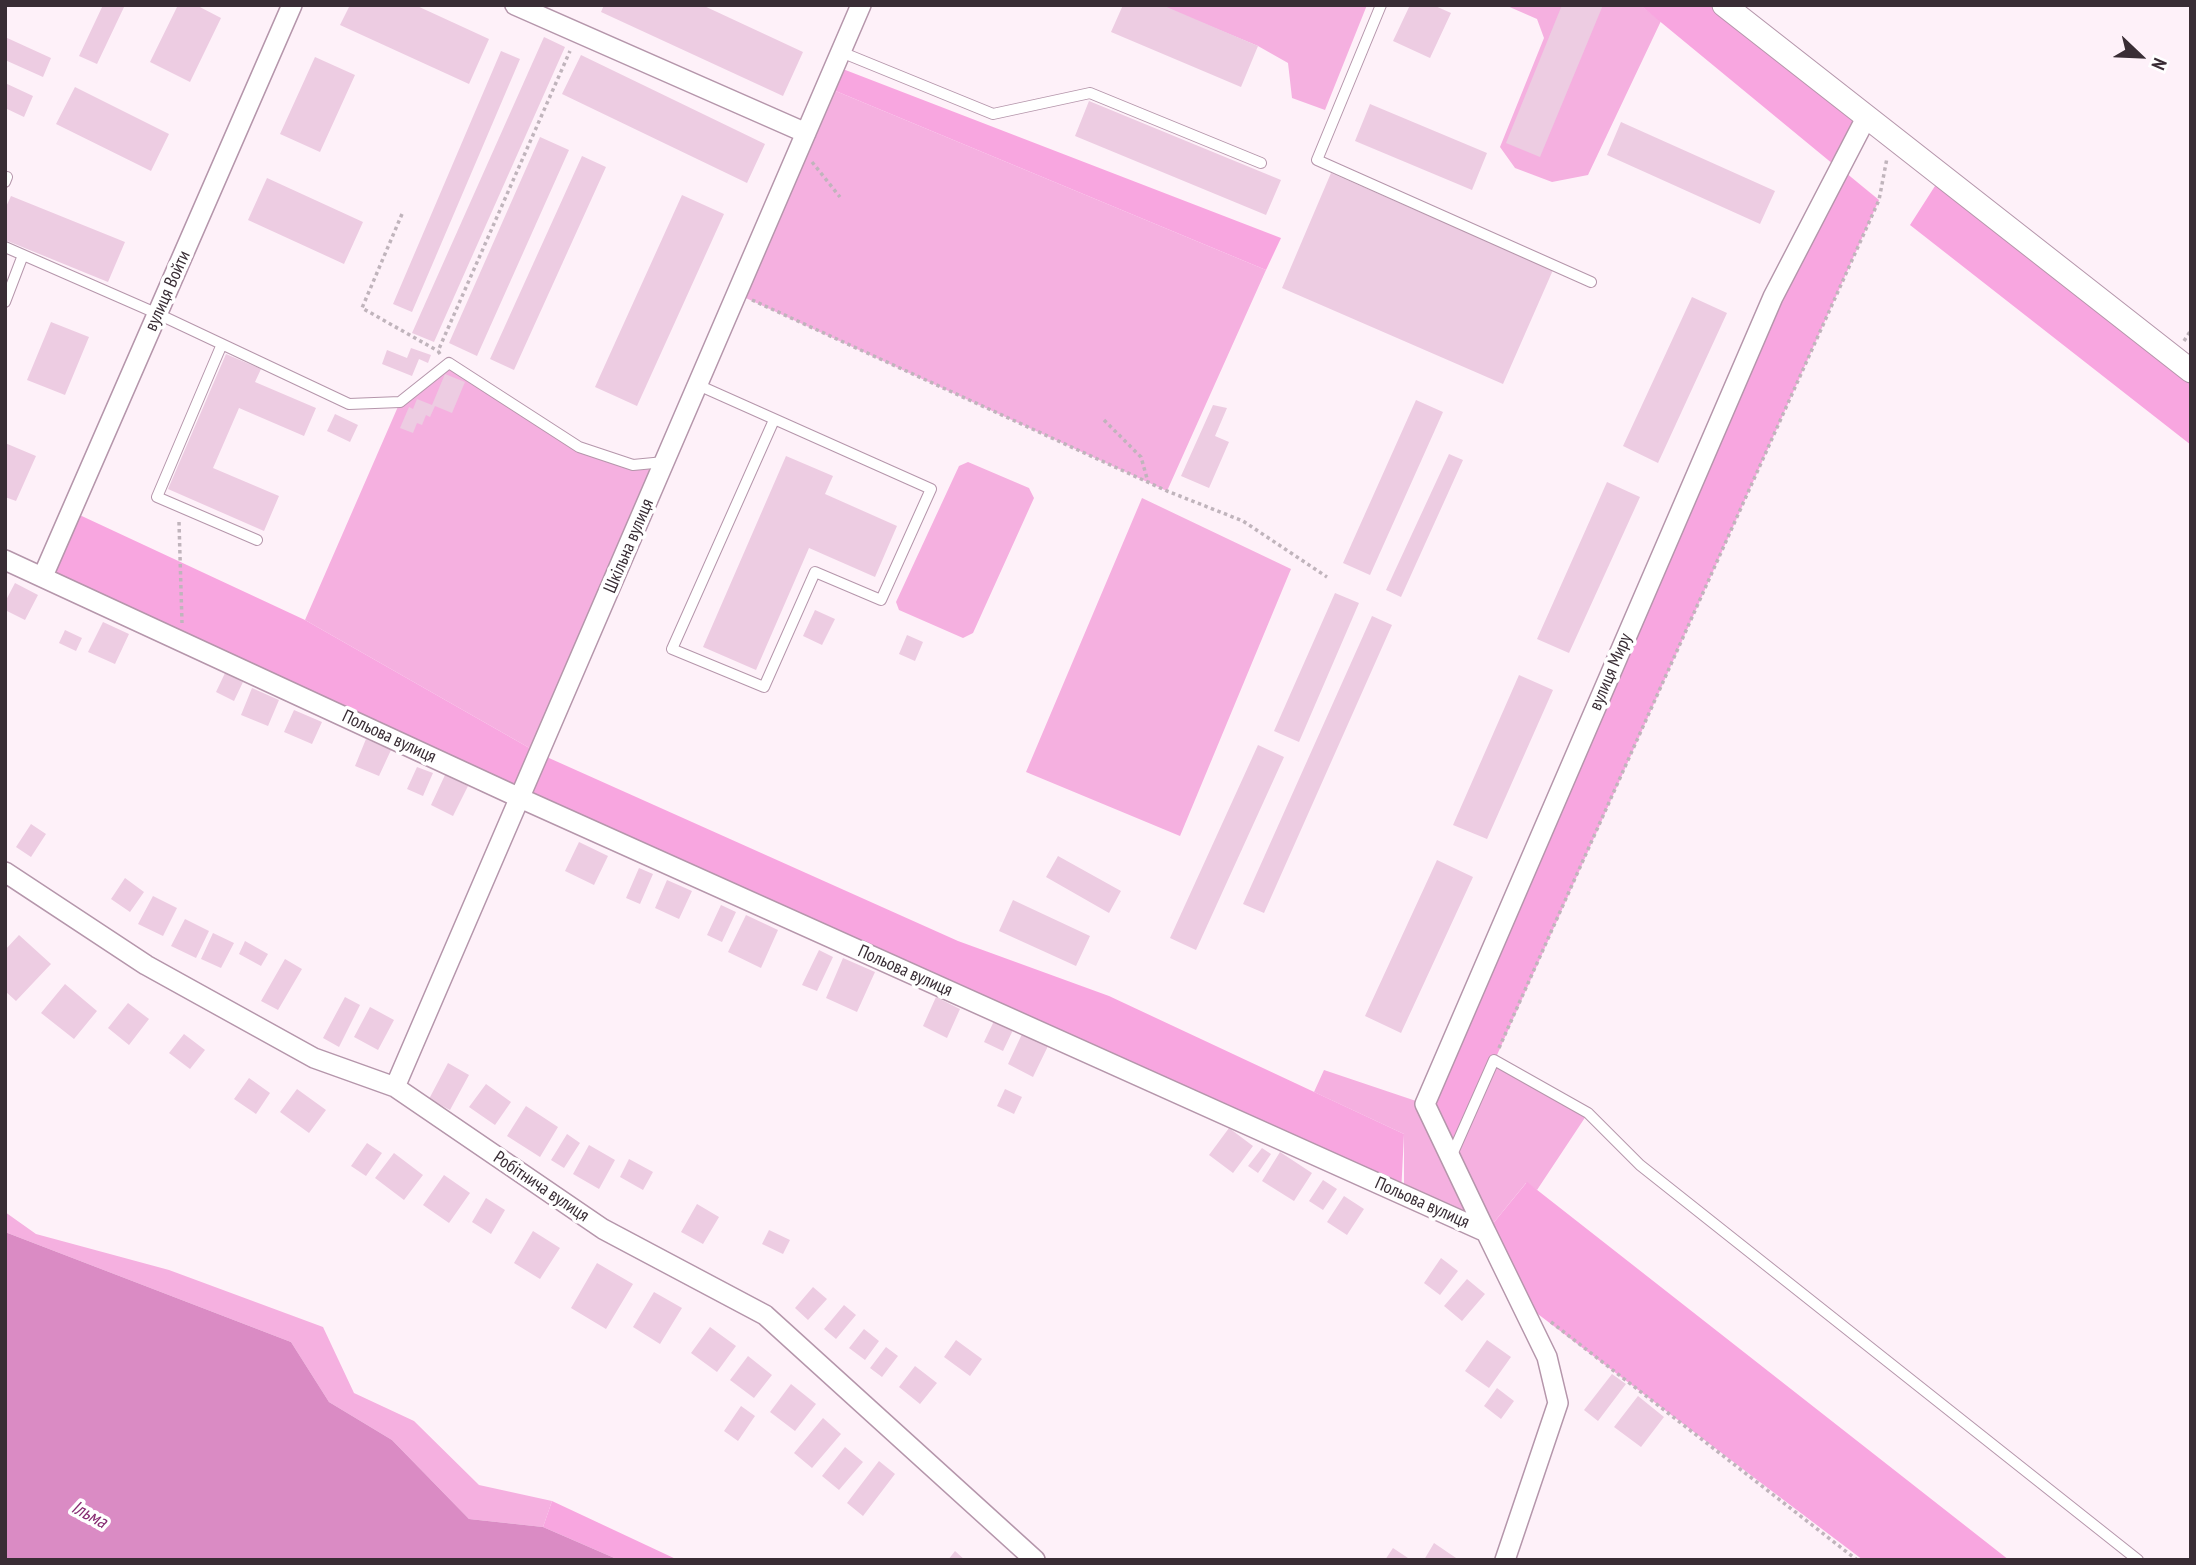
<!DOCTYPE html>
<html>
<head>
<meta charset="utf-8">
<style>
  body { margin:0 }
  #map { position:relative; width:2196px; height:1565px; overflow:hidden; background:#fef1f9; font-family:"PT Sans Narrow",sans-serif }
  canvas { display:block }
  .frame { position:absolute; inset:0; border:7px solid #392d35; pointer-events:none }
  .north { position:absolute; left:2105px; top:21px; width:70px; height:70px; -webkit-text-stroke:5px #fff; paint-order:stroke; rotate:113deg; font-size:19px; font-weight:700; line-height:28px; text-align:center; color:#392d35 }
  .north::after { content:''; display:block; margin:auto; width:24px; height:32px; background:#392d35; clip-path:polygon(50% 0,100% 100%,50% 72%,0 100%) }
</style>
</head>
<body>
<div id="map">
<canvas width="2196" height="1565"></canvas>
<div class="frame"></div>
<div class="north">N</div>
</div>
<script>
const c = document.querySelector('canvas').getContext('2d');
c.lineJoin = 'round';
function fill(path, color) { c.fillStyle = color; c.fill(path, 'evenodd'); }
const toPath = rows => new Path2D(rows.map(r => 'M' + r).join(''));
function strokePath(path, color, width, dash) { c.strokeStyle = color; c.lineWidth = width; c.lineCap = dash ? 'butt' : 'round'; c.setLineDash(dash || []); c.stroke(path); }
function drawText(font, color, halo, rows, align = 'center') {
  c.font = font + ' "PT Sans Narrow",sans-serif'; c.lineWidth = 7; c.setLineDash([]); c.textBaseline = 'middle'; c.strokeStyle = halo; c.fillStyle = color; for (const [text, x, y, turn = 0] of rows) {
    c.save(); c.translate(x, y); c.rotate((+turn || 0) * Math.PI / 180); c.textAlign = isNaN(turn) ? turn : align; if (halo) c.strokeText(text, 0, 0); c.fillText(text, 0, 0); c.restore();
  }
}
fill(toPath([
  [1159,5,1367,5,1325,110,1292,98,1288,63,1258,46],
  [1505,5,1640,5,1661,21,1588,175,1552,182,1515,168,1500,147,1544,38,1537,19],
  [826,87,1266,270,1167,491,737,294],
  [449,363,579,447,633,465,665,462,540,754,305,620,400,402],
  [968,462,1029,488,1034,498,973,633,963,638,899,610,896,602,959,466],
  [1142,498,1291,569,1180,836,1026,772],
  [1494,1060,1588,1113,1537,1190,1526,1183,1486,1232,1404,1191,1404,1134,1314,1092,1324,1070,1425,1104],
  [5,1212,36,1234,169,1270,323,1327,354,1393,414,1421,479,1485,552,1501,543,1527,469,1519,392,1440,329,1402,291,1342,5,1232]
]), '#f5b0e0');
fill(toPath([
  [1640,5,1724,5,1867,116,1840,168,1879,200,1451,1158,1425,1104,1839,169],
  [835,66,1281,238,1266,270,826,87],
  [1942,175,2191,372,2191,445,1910,225],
  [71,511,305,620,540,754,958,941,1109,996,1404,1134,1401,1194,43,576],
  [1527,1182,2009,1560,1863,1560,1518,1299,1486,1232],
  [552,1501,678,1560,619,1560,543,1527]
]), '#f8a6e0');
fill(toPath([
  [5,1232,291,1342,329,1402,392,1440,469,1519,543,1527,619,1560,5,1560]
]), '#da8bc4');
fill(toPath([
  [103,5,125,5,97,64,79,56],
  [178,5,196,5,221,18,190,82,150,62],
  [350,5,415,5,489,39,469,84,340,25],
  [604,5,702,5,803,52,783,96,601,12],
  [1123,5,1162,5,1258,46,1241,87,1111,32],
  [1410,5,1433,5,1451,13,1430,58,1393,41],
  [1562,5,1603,5,1540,157,1506,143],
  [5,37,51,58,43,77,5,60],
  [544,37,565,47,434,342,412,333],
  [501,51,520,59,412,312,393,304],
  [581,55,765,144,747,183,562,94],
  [315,57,355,75,320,152,280,134],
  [5,83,33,96,24,117,5,108],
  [75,87,169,134,151,171,56,124],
  [1089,101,1281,180,1266,215,1075,136],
  [1370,104,1487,153,1472,190,1355,141],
  [1621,122,1775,191,1760,224,1607,155],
  [540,137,569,150,477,356,449,343],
  [582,156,606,167,514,370,490,359],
  [1331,173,1553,270,1503,384,1282,288],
  [267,178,363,222,344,264,248,220],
  [682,195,724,214,637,406,595,387],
  [11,196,125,242,108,282,5,240,5,209],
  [1692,297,1727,313,1658,463,1623,446],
  [51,322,89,337,65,395,27,380],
  [411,348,431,355,428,363,419,359,412,376,382,364,387,350,407,358],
  [226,354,261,369,255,382,316,408,304,436,239,408,213,468,279,496,264,531,168,489],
  [445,374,465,382,452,413,435,406,430,417,426,415,422,425,417,423,413,433,400,428,409,407,413,409,417,399,432,405],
  [1416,400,1443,412,1370,575,1343,563],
  [1213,405,1227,408,1215,436,1229,442,1209,488,1181,476],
  [335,414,358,425,350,442,327,431],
  [5,443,36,456,16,501,5,497],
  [1449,454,1463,460,1401,597,1386,590],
  [786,456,833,476,825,494,897,526,875,577,809,548,756,670,703,647],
  [1607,482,1640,497,1569,653,1537,639],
  [15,583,38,595,25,620,5,610,5,602],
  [1335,593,1359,603,1299,742,1274,731],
  [815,610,835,619,822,645,803,636],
  [1372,616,1392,625,1264,913,1243,904],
  [103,622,129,634,115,664,88,652],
  [65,630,82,638,76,651,59,643],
  [907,635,923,642,915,661,899,654],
  [225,673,243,682,234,701,216,692],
  [1519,675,1553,690,1487,839,1453,825],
  [252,688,279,700,268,726,241,715],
  [294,710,322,722,312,744,284,732],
  [366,739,391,750,379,776,355,766],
  [1258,745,1284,757,1196,950,1170,938],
  [417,767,433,773,423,796,407,789],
  [445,775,468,786,453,816,431,805],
  [31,824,46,834,31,857,16,847],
  [579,842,608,856,594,885,565,871],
  [1058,856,1121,891,1109,913,1046,877],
  [1437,860,1473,877,1401,1033,1365,1016],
  [639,868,653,874,640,904,626,898],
  [125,878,144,892,130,912,111,899],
  [667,880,692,891,679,919,655,908],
  [153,896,177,908,163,936,138,924],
  [1013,900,1090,936,1076,966,999,931],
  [721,905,736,912,722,942,707,935],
  [746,915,778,930,761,968,728,952],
  [185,919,209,931,196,958,171,946],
  [213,933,234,943,221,968,201,959],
  [19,935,51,964,16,1001,5,991,5,950],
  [245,941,268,954,261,966,239,954],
  [819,950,833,957,817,991,802,985],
  [843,958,875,972,857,1012,826,998],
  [285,959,302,969,278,1010,261,1001],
  [65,984,97,1011,74,1039,41,1013],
  [345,997,360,1005,339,1047,323,1038],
  [936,997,960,1009,947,1038,923,1026],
  [128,1003,149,1019,129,1045,108,1028],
  [370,1007,394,1020,378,1050,354,1037],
  [994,1021,1013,1030,1003,1051,984,1042],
  [1023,1032,1049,1044,1033,1077,1008,1064],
  [184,1034,205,1050,190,1069,169,1053],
  [448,1063,469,1075,450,1110,429,1099],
  [249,1078,270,1093,256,1114,234,1099],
  [486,1084,511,1102,495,1125,469,1107],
  [297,1089,326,1110,309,1133,280,1112],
  [1005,1089,1022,1097,1014,1114,997,1106],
  [526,1106,558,1127,540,1157,507,1136],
  [1229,1128,1253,1146,1233,1173,1209,1155],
  [567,1134,580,1143,564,1168,551,1160],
  [367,1143,382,1153,366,1176,351,1166],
  [589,1145,615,1160,599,1189,573,1174],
  [1262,1148,1271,1154,1258,1173,1248,1166],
  [1280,1152,1312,1173,1294,1201,1262,1181],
  [394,1153,423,1175,404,1200,375,1178],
  [629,1159,653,1172,643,1190,620,1177],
  [444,1175,470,1193,449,1223,423,1205],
  [1323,1180,1337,1189,1323,1210,1309,1201],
  [1344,1196,1364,1209,1347,1235,1327,1222],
  [486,1198,505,1210,491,1234,472,1222],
  [697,1204,719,1217,703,1244,681,1232],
  [769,1230,790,1240,783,1254,762,1244],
  [533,1231,560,1248,540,1279,514,1263],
  [1441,1258,1458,1271,1440,1295,1424,1283],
  [597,1263,633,1284,606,1329,571,1308],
  [1467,1279,1485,1294,1462,1321,1444,1306],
  [813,1287,827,1299,808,1320,795,1308],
  [654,1292,682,1308,660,1344,633,1327],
  [844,1305,856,1315,836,1339,824,1329],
  [710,1327,736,1346,717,1372,691,1353],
  [864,1329,879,1341,865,1360,849,1348],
  [956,1340,982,1359,970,1376,944,1357],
  [1487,1340,1511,1357,1489,1388,1465,1371],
  [886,1347,898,1356,882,1377,870,1368],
  [748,1356,772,1375,754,1398,730,1380],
  [915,1366,937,1383,920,1404,899,1387],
  [1612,1374,1626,1384,1598,1421,1584,1410],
  [791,1384,816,1404,795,1431,770,1412],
  [1497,1388,1514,1401,1501,1419,1484,1406],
  [1638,1396,1664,1417,1641,1447,1614,1427],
  [741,1406,755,1416,738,1441,724,1431],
  [823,1418,841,1434,812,1468,794,1453],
  [845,1447,863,1462,839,1490,822,1476],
  [879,1461,895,1474,863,1516,847,1503],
  [1434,1543,1459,1560,1424,1560],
  [1393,1548,1411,1560,1385,1560],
  [955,1551,965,1560,948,1560]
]), '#edcce2');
const service = toPath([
  [1381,5,1317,160,1591,282],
  [841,52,993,114,1090,93,1261,163],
  [5,182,7,177],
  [5,247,158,314,349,404,400,402,449,363,579,447,633,465,664,462],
  [5,302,23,255],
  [222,344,157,497,257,540],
  [698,385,931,489,881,600,815,572,764,687,672,649,774,420],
  [1451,1157,1494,1060,1588,1113,1640,1165,2138,1560]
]);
const minor = toPath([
  [515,5,806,133],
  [5,560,520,798,1486,1232,1547,1357,1558,1403,1505,1560],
  [43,576,292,5],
  [5,872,146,965,314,1058,395,1087,603,1229,765,1315,1035,1560],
  [395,1087,861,5],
  [1486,1232,1425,1104,1773,297,1867,116]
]);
const tertiary = toPath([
  [1724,5,2191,371]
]);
strokePath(service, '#b596ab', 12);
strokePath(minor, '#b596ab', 22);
strokePath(tertiary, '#b596ab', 25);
strokePath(toPath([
  [812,162,840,197],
  [402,214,362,308,438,351],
  [752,300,1167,491,1243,521,1327,577],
  [2184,341,2191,330],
  [440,354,438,351,570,51],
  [1104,420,1141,457,1148,482],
  [179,522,182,623],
  [1499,1048,1879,200,1887,158],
  [1551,1322,1857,1560]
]), '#c0b4bc', 3.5, [3.5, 3.5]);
strokePath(service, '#fff', 10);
strokePath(minor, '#fff', 19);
strokePath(tertiary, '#fff', 23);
drawText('18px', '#392d35', '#fff', [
  ["вулиця Войти",168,291,-66],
  ["Шкільна вулиця",629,546,-67],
  ["вулиця Миру",1611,672,-67],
  ["Польова вулиця",389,737,25],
  ["Польова вулиця",905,971,24],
  ["Робітнича вулиця",541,1187,34],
  ["Польова вулиця",1422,1203,24]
]);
drawText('italic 19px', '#872b72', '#fff', [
  ["Ільма",89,1515,28]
]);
</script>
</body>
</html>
